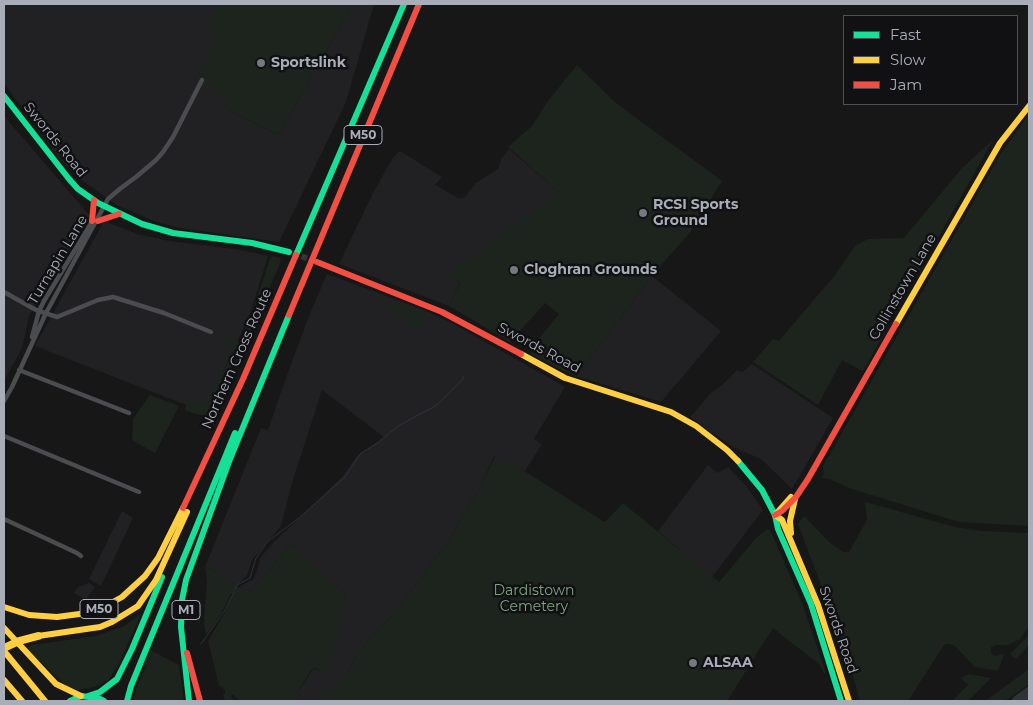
<!DOCTYPE html>
<html>
<head>
<meta charset="utf-8">
<style>
  body { margin:0 }
  #map { position:relative; width:1033px; height:705px; overflow:hidden; background:#171717; font-family:Montserrat,sans-serif }
  canvas { display:block }
  .frame { position:absolute; inset:0; border:5px solid #a8adb8; pointer-events:none }
  .legend { position:absolute; left:843px; top:15px; width:175px; height:90px; box-sizing:border-box; background:#111113; border:1px solid #4d4f55; margin:0; padding:6px 9px; list-style:none; font-size:15px; color:#a8adb8 }
  .legend li { display:flex; align-items:center; gap:10px; height:25px }
  .legend b { width:25px; border:1px solid #4d4f55 }
</style>
</head>
<body>
<div id="map">
<canvas width="1033" height="705"></canvas>
<div class="frame"></div>
<ul class="legend">
<li><b style="height:6px;background:#16e098"></b>Fast</li>
<li><b style="height:6px;background:#ffcf43"></b>Slow</li>
<li><b style="height:6px;background:#f24e42"></b>Jam</li>
</ul>
</div>
<script>
const c = document.querySelector('canvas').getContext('2d');
c.lineJoin = 'round';
function fill(path, color) { c.fillStyle = color; c.fill(path, 'evenodd'); }
const toPath = rows => new Path2D(rows.map(r => 'M' + r).join(''));
function strokePath(path, color, width, dash) { c.strokeStyle = color; c.lineWidth = width; c.lineCap = dash ? 'butt' : 'round'; c.setLineDash(dash || []); c.stroke(path); }
function drawText(font, color, halo, rows, align = 'center') {
  c.font = font + ' Montserrat,sans-serif'; c.lineWidth = 5; c.setLineDash([]); c.textBaseline = 'middle'; c.strokeStyle = halo; c.fillStyle = color; for (const [text, x, y, turn = 0] of rows) {
    c.save(); c.translate(x, y); c.rotate((+turn || 0) * Math.PI / 180); c.textAlign = isNaN(turn) ? turn : align; if (halo) c.strokeText(text, 0, 0); c.fillText(text, 0, 0); c.restore();
  }
}
fill(toPath([
  [4,4,219,4,207,29,215,33,223,101,229,110,278,135,353,4,374,4,346,102,279,242,179,228,154,221,117,205,77,177,58,157,4,83],
  [4,116,90,216,29,316,22,348,4,381],
  [509,149,561,194,448,274,447,276,460,281,449,306,339,264,372,195,392,159,400,151,442,177,435,185,460,199,465,197,476,183,498,169,501,159],
  [104,221,138,234,169,241,242,250,268,256,250,314,204,412,35,346],
  [327,274,424,310,452,323,565,387,534,439,542,444,525,471,494,456,481,485,450,539,399,607,357,654,349,669,334,691,322,692,316,701,308,701,297,693,314,668,325,674,346,594,315,567,291,543,251,592,239,587,254,579,261,557,274,542,342,477,357,456,384,437,322,390,292,483,281,526,252,560,247,575,235,588,220,579,220,573,205,567,261,428,268,430,287,375,311,311],
  [652,276,721,331,661,402,576,376],
  [752,364,833,418,792,489,761,459,733,447,690,417,712,392,722,385,737,370,742,372],
  [708,465,717,473,728,467,747,487,763,510,712,577,658,531],
  [122,511,133,518,101,586,89,579],
  [89,583,95,587,86,600,74,593,78,587]
]), '#212123');
fill(toPath([
  [219,4,353,4,278,135,229,110,223,101,197,79,215,34,206,29],
  [577,65,616,103,722,181,691,231,652,276,576,376,559,369,531,354,539,341,538,340,559,314,545,303,510,342,449,306,460,282,447,276,448,274,459,266,551,199,561,194,508,147,532,126,547,102],
  [1029,114,1029,526,959,522,849,488,829,479,822,478,824,474,823,466,1000,155],
  [993,140,863,371,842,360,818,405,753,362,773,339,779,341,835,275,855,246,868,239,904,238,963,167],
  [272,256,281,258,279,266,242,350,232,364,222,393,214,408,207,416,192,413,185,410,189,395,188,400,201,405,205,401,227,365,231,347,224,343,221,335,239,342,252,313,270,259],
  [391,301,404,307,406,305,427,312,427,318,416,329,387,306],
  [150,395,179,406,155,453,132,440,133,419],
  [495,456,518,467,605,522,623,503,719,582,756,538,767,529,770,530,802,603,826,673,824,674,820,665,773,628,727,701,316,701,323,690,334,690,349,669,357,654,399,607,450,539,481,485],
  [865,502,955,527,981,531,1029,533,1029,626,1020,639,1008,645,996,645,991,647,991,653,994,656,1004,654,998,671,975,667,954,645,947,644,944,645,908,701,860,701,846,651,798,524,804,516,829,542,843,552,849,552,867,520],
  [291,543,315,567,346,594,329,669,325,675,316,668,312,669,297,693,308,701,240,701,232,694,231,698,235,701,225,701,223,694,225,693,225,690,219,685,208,641,224,614,233,593,231,594,222,612,206,635,204,621,207,582,205,567,220,573,220,579,235,587,239,587,251,592],
  [141,614,119,664,108,680,94,687,78,690,66,686,26,648,32,645,96,636,125,626],
  [1029,635,1029,645,1016,659,1010,654],
  [150,650,179,665,184,701,133,701,136,690,146,666,144,664],
  [1029,669,1029,684,1005,701,985,701],
  [969,674,991,678,968,701,952,701,968,685,961,678]
]), '#1d241e');
strokePath(toPath([
  [235,589,237,585,250,578,256,558,267,542,299,518,345,477,361,453,378,443,398,426,437,405,462,380,464,376],
  [201,644,225,610,234,592]
]), '#2a3239', 1);
strokePath(toPath([
  [1018,701,1029,693]
]), '#313233', 12);
strokePath(toPath([
  [293,253,314,261]
]), '#343537', 6, [6, 3]);
strokePath(toPath([
  [4,292,36,310,57,317,98,300,113,297,164,313,211,332],
  [32,337,39,311,44,301,93,220],
  [19,370,129,413],
  [4,401,12,387,46,313,108,199,121,188,136,177,156,160,163,152,173,137,202,80],
  [4,436,139,492],
  [4,519,77,553,81,556]
]), '#4b4c50', 4.5);
strokePath(toPath([
  [4,96,69,179,78,189,98,203,142,224,173,233,252,243,289,252],
  [296,255,404,4],
  [738,461,762,490,775,515,778,529,811,604,841,701],
  [88,696,100,692,117,679,132,649,162,577],
  [70,701,81,696,98,698,104,701],
  [127,701,131,686,235,433],
  [189,701,181,627,182,600,186,580,230,459,289,315]
]), '#16e098', 6);
strokePath(toPath([
  [896,324,1000,143,1029,106],
  [521,354,565,378,671,412,696,426,727,450,738,461],
  [776,514,791,497],
  [775,515,782,520,818,605,849,701],
  [791,533,790,521,795,499],
  [4,607,29,615,57,617,87,613,104,607,122,597,145,576,158,558,183,508],
  [4,628,56,684,81,696],
  [38,636,100,627,112,622,138,606,156,580,187,512],
  [4,651,45,701],
  [4,680,22,701]
]), '#ffcf43', 6);
strokePath(toPath([
  [92,221,94,200],
  [98,221,119,214],
  [317,262,442,312,521,354],
  [289,315,419,4],
  [183,508,243,379,296,255],
  [775,515,782,511,796,497,808,479,896,324],
  [187,653,200,701]
]), '#f24e42', 6);
strokePath(toPath([
  [4,648,19,641,38,636]
]), '#ffcf43', 8);
for (const [x, y, r, color] of [
  [261,63,5,"#757880"],
  [643,213,5,"#757880"],
  [514,270,5,"#757880"],
  [693,663,5,"#757880"]
]) { const dot = new Path2D(); dot.arc(x, y, r, 0, 2 * Math.PI); c.fillStyle = color; c.fill(dot); strokePath(dot, '#111113', 2); }
for (const [x, y, w] of [
  [363,135,38],
  [99,609,38],
  [186,610,28]
]) { const box = new Path2D(); box.roundRect(x - w / 2, y - 9.5, w, 19, 4); c.fillStyle = '#111113'; c.fill(box); strokePath(box, '#a8adb8', 1); }
drawText('bold 12px', '#a8adb8', null, [
  ["M50",363,135],
  ["M50",99,609],
  ["M1",186,610]
]);
drawText('bold 14px', '#a8adb8', '#111113', [
  ["Sportslink",271,63],
  ["RCSI Sports",653,205],
  ["Ground",653,221],
  ["Cloghran Grounds",524,270],
  ["ALSAA",703,663]
], 'left');
drawText('14px', '#a8adb8', '#111113', [
  ["Swords Road",55,140,51],
  ["Turnapin Lane",58,260,-59],
  ["Collinstown Lane",903,287,-60],
  ["Swords Road",539,348,28],
  ["Northern Cross Route",237,359,-66],
  ["Swords Road",838,630,71]
]);
drawText('14px', '#7fa381', '#111113', [
  ["Dardistown",534,591],
  ["Cemetery",534,607]
]);
</script>
</body>
</html>
